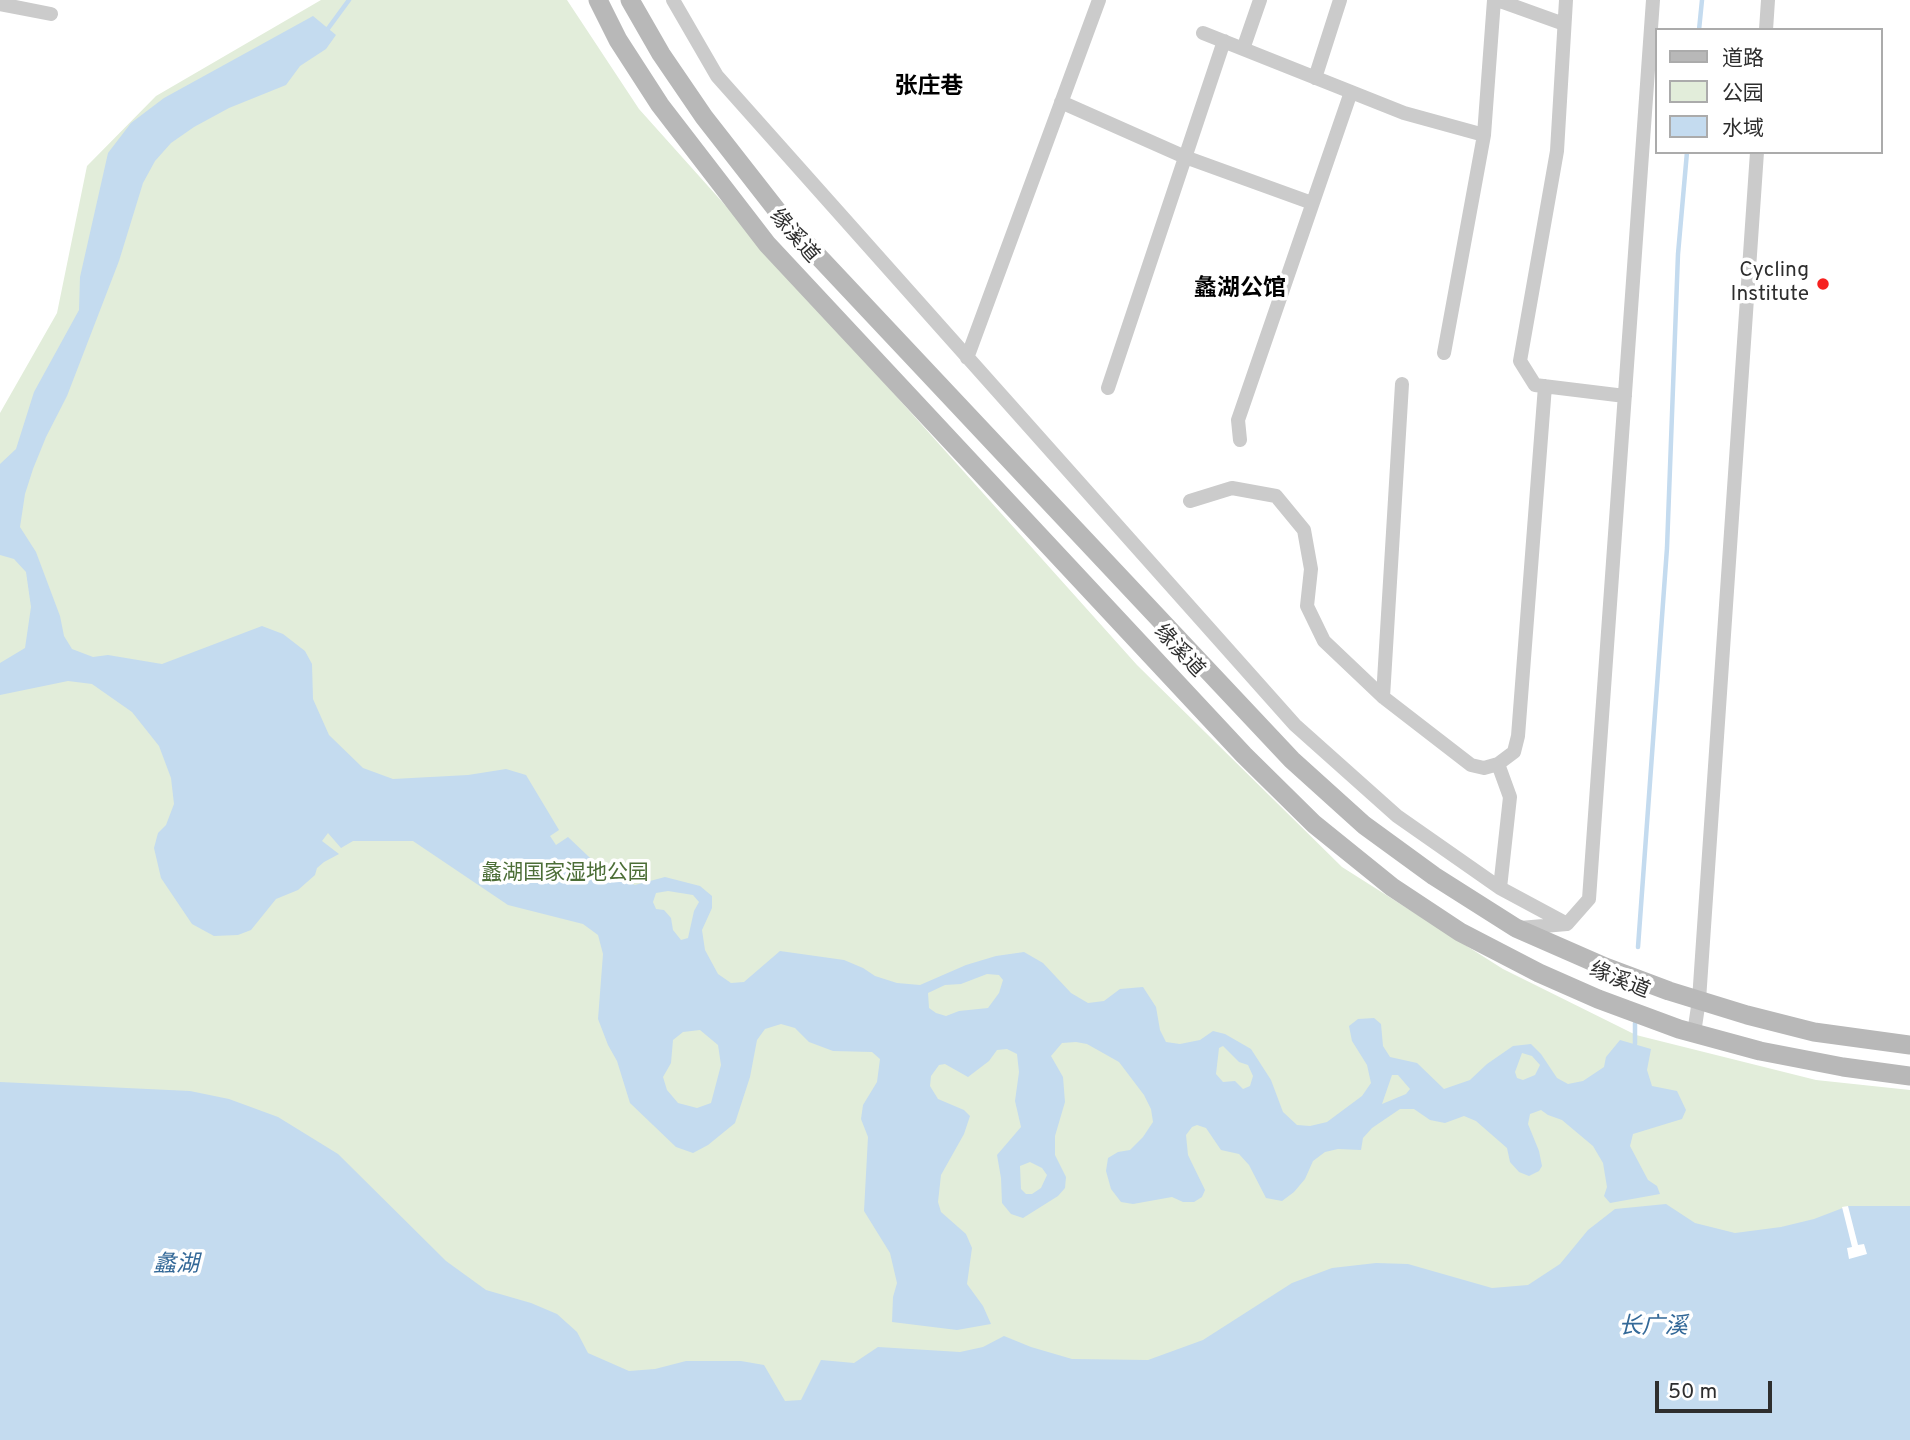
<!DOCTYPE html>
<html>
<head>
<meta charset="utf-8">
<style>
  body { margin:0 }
  #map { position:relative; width:1910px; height:1440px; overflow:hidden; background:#fff; font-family:Overpass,"Noto Sans SC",sans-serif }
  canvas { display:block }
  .legend { position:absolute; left:1655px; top:28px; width:228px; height:126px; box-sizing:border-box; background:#fff; border:2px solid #ababab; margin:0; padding:9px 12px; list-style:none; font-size:21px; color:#2e2e2e }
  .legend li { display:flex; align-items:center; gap:14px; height:35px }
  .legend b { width:35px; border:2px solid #ababab }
  .scale { position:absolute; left:1655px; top:1381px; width:117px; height:32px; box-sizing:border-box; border:4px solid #2e2e2e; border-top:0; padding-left:9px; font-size:21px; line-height:24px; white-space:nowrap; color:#2e2e2e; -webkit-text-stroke:5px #fff; paint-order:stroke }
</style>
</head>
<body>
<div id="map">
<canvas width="1910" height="1440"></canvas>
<ul class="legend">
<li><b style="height:9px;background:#b8b8b8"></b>道路</li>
<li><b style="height:19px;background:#e2edda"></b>公园</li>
<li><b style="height:19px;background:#c4dbef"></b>水域</li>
</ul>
<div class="scale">50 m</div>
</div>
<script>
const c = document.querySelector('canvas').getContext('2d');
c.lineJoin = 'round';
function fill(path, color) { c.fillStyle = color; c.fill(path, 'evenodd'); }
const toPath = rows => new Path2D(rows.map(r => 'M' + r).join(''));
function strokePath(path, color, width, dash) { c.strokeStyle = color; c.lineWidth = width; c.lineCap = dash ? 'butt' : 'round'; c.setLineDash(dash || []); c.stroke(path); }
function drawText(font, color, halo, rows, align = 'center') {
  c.font = font + ' Overpass,"Noto Sans SC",sans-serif'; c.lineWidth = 7; c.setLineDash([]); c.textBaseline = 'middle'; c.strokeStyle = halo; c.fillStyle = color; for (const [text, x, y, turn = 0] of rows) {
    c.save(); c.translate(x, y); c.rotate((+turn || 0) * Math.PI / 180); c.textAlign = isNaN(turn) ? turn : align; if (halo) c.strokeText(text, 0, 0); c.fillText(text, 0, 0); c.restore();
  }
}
fill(toPath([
  [321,0,567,0,639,109,1137,665,1342,867,1503,969,1636,1035,1816,1080,1910,1090,1910,1440,0,1440,0,413,57,313,87,166,156,96]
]), '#e2edda');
fill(toPath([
  [313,16,336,35,326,49,300,66,286,85,229,108,194,127,171,143,155,161,143,183,119,261,67,396,46,437,33,469,25,494,20,527,36,552,60,616,64,636,72,649,93,657,108,655,162,664,262,626,283,634,305,651,312,664,313,699,329,735,363,768,393,779,468,775,506,769,526,775,559,830,550,836,556,845,568,837,608,875,635,885,665,877,700,886,712,896,712,908,702,930,705,950,718,974,731,983,744,982,780,951,844,960,863,968,875,976,897,983,920,985,966,965,996,956,1024,952,1043,963,1071,993,1088,1003,1104,1001,1120,989,1143,987,1156,1007,1160,1030,1166,1042,1180,1044,1200,1040,1213,1031,1225,1034,1251,1049,1271,1080,1283,1112,1297,1125,1310,1126,1327,1122,1362,1096,1371,1083,1367,1065,1352,1041,1349,1026,1358,1019,1374,1018,1381,1024,1383,1046,1390,1057,1417,1063,1444,1089,1470,1080,1487,1064,1513,1046,1531,1044,1541,1054,1557,1078,1568,1084,1583,1081,1604,1067,1606,1057,1620,1040,1651,1049,1647,1070,1652,1086,1677,1091,1686,1110,1682,1119,1633,1134,1630,1146,1648,1180,1657,1186,1660,1194,1610,1203,1604,1196,1607,1187,1603,1163,1593,1146,1562,1120,1548,1115,1541,1110,1530,1114,1528,1124,1539,1151,1542,1166,1539,1171,1529,1176,1519,1172,1510,1162,1507,1148,1476,1121,1464,1116,1445,1123,1430,1120,1414,1109,1400,1109,1372,1128,1363,1138,1361,1150,1338,1149,1325,1152,1313,1161,1305,1179,1294,1192,1282,1201,1266,1198,1249,1165,1239,1154,1221,1150,1206,1128,1197,1125,1192,1127,1186,1135,1188,1155,1205,1190,1202,1197,1194,1202,1183,1202,1172,1197,1133,1204,1121,1202,1111,1189,1106,1171,1108,1158,1118,1152,1130,1150,1143,1137,1153,1122,1151,1109,1144,1095,1119,1062,1087,1044,1076,1042,1062,1043,1051,1056,1063,1077,1065,1102,1055,1136,1055,1155,1066,1177,1065,1188,1058,1196,1023,1218,1011,1214,1002,1203,1001,1178,997,1155,1021,1127,1015,1101,1019,1072,1017,1054,1007,1049,997,1050,989,1061,968,1077,945,1064,939,1065,931,1076,930,1086,938,1099,964,1110,970,1116,964,1134,941,1175,938,1202,941,1212,966,1234,972,1248,967,1284,983,1306,991,1324,957,1330,892,1322,893,1297,897,1283,890,1253,864,1211,868,1137,861,1119,863,1105,877,1082,880,1059,872,1052,833,1051,809,1042,795,1028,781,1024,765,1029,757,1040,750,1077,735,1123,708,1145,693,1153,676,1147,630,1103,617,1061,608,1045,598,1019,603,954,598,935,583,924,508,905,413,841,353,841,341,848,328,833,322,841,339,854,324,862,317,868,315,875,298,890,276,899,251,930,238,935,214,936,192,924,161,878,154,848,158,833,166,825,174,804,171,778,159,746,132,712,92,684,68,681,0,695,0,663,25,648,31,607,26,572,14,559,0,555,0,464,16,449,34,392,79,310,80,277,108,153,131,123,164,98],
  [668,891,693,895,699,902,694,911,688,938,681,940,673,930,671,918,664,910,656,909,653,902,656,893],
  [987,974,999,975,1003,980,999,993,988,1008,959,1011,946,1016,936,1013,929,1008,928,993,945,985,961,984],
  [700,1030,718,1045,721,1065,711,1103,697,1108,678,1103,667,1090,663,1077,671,1063,673,1040,683,1032],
  [1223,1046,1239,1062,1248,1065,1253,1076,1250,1086,1243,1089,1235,1081,1223,1082,1216,1074,1219,1048],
  [1522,1053,1532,1056,1540,1065,1535,1075,1523,1080,1517,1078,1515,1072],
  [1392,1075,1398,1075,1410,1089,1406,1094,1382,1104],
  [1030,1162,1042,1168,1047,1175,1041,1188,1032,1194,1026,1194,1021,1189,1020,1166],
  [0,1082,190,1091,229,1099,278,1117,338,1154,446,1261,486,1290,531,1303,557,1314,577,1332,588,1353,629,1371,655,1369,686,1361,741,1361,764,1365,785,1401,801,1400,821,1360,854,1363,878,1347,960,1352,983,1347,1004,1336,1031,1347,1072,1359,1148,1360,1203,1340,1292,1283,1332,1268,1376,1263,1408,1264,1492,1288,1528,1285,1560,1264,1588,1230,1615,1209,1666,1204,1695,1223,1735,1233,1781,1227,1814,1219,1848,1206,1910,1206,1910,1440,0,1440]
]), '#c4dbef');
fill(toPath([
  [1848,1206,1858,1245,1864,1244,1867,1254,1849,1259,1847,1248,1852,1247,1842,1207]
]), '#fff');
strokePath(toPath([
  [327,30,349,0],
  [1699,30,1702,0],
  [1638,947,1667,548,1678,254,1687,152],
  [1635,1044,1635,1023]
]), '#c4dbef', 4.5);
strokePath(toPath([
  [673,0,717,76,1295,725,1397,816,1500,888,1567,924],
  [1497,0,1564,24],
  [1566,0,1557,151,1520,361,1535,385,1625,396],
  [0,4,51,14],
  [1766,30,1768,0],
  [1203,33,1404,113,1484,135],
  [1243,49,1260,0],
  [1315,78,1340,0],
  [1061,102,1185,157,1312,203],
  [1444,353,1484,135,1494,0],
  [967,358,1099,0],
  [1108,388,1224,41],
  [1240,440,1238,420,1351,92],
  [1190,501,1232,488,1276,496,1304,530,1311,569,1307,606,1324,641,1383,697,1471,765,1484,768,1498,764,1514,752,1518,736,1545,386],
  [1383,697,1402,384],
  [1498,764,1510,797,1500,888],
  [1520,928,1567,924,1589,899,1653,0],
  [1694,1033,1699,1000,1757,152]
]), '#cbcbcb', 14);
strokePath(toPath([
  [598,0,618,40,660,105,767,244,1244,755,1314,824,1392,887,1460,932,1539,973,1598,999,1679,1029,1760,1051,1843,1067,1910,1076],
  [630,0,661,54,704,117,786,222,1292,760,1364,825,1434,876,1516,928,1605,967,1669,991,1747,1015,1814,1032,1910,1045]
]), '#b8b8b8', 19);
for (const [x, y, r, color] of [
  [1823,284,7,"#f6211f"]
]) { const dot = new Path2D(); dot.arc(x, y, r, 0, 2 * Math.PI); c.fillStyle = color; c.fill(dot); strokePath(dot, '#fff', 2.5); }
drawText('21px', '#2e2e2e', '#fff', [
  ["缘溪道",793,237,49],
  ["缘溪道",1178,652,47],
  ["缘溪道",1619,982,22]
]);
drawText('21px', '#2e2e2e', '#fff', [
  ["Cycling",1809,272],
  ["Institute",1809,296]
], 'right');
drawText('21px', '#4c6e37', '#fff', [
  ["蠡湖国家湿地公园",565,875]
]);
drawText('bold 23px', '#000', '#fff', [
  ["张庄巷",929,88],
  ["蠡湖公馆",1240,290]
]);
drawText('italic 23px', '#346998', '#fff', [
  ["蠡湖",176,1266],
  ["长广溪",1653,1328]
]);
</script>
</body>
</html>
